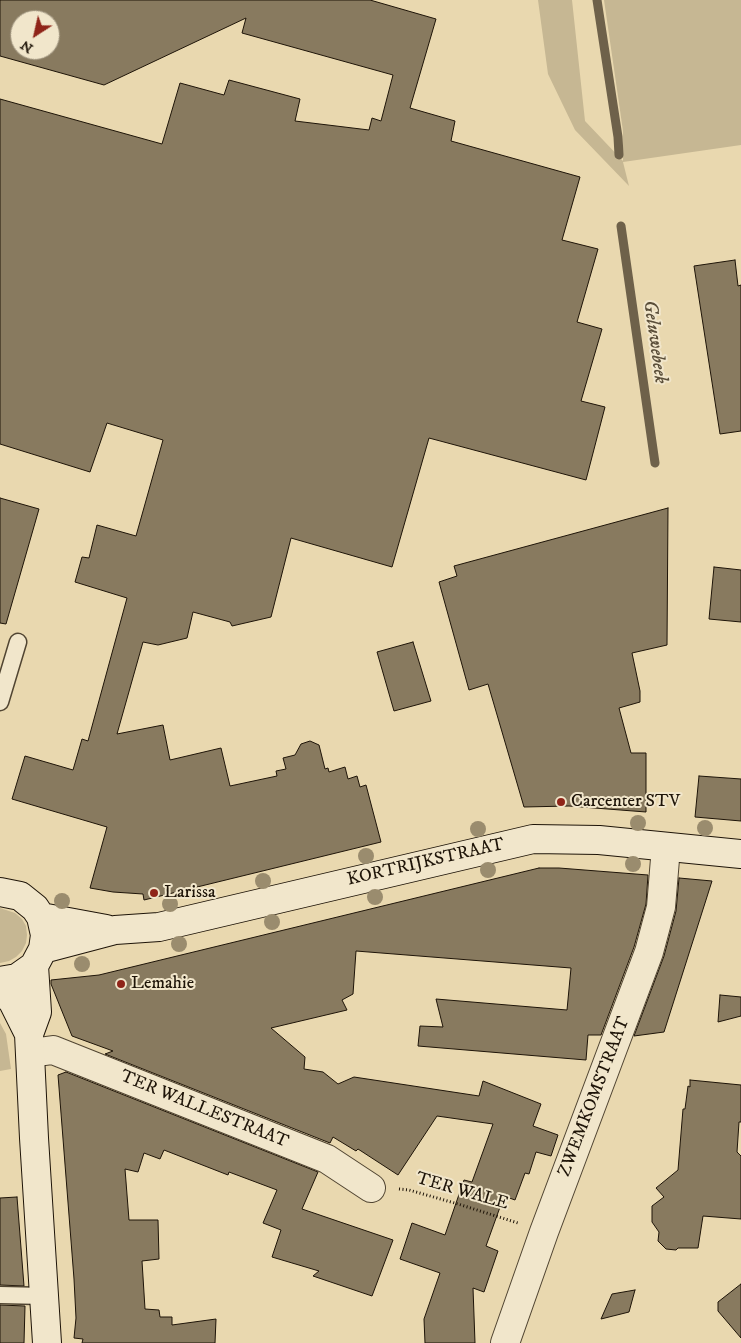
<!DOCTYPE html>
<html>
<head>
<meta charset="utf-8">
<style>
  body { margin:0 }
  #map { position:relative; width:741px; height:1343px; overflow:hidden; background:#e9d8af; font-family:"IM FELL DW Pica",serif }
  canvas { display:block }
  .north { position:absolute; left:10px; top:10px; width:50px; height:50px; box-sizing:border-box; background:#f1e6cb; border:1px solid #9d927d; border-radius:50%; rotate:215deg; font-size:14px; font-weight:700; line-height:20px; text-align:center; color:#1e1408 }
  .north::after { content:''; display:block; margin:auto; width:18px; height:22px; background:#8f2418; clip-path:polygon(50% 0,100% 100%,50% 72%,0 100%) }
</style>
</head>
<body>
<div id="map">
<canvas width="741" height="1343"></canvas>
<div class="north">N</div>
</div>
<script>
const c = document.querySelector('canvas').getContext('2d');
c.lineJoin = 'round';
function fill(path, color) { c.fillStyle = color; c.fill(path, 'evenodd'); }
const toPath = rows => new Path2D(rows.map(r => 'M' + r).join(''));
function strokePath(path, color, width, dash) { c.strokeStyle = color; c.lineWidth = width; c.lineCap = dash ? 'butt' : 'round'; c.setLineDash(dash || []); c.stroke(path); }
function drawText(font, color, halo, rows, align = 'center') {
  c.font = font + ' "IM FELL DW Pica",serif'; c.lineWidth = 4; c.setLineDash([]); c.textBaseline = 'middle'; c.strokeStyle = halo; c.fillStyle = color; for (const [text, x, y, turn = 0] of rows) {
    c.save(); c.translate(x, y); c.rotate((+turn || 0) * Math.PI / 180); c.textAlign = isNaN(turn) ? turn : align; if (halo) c.strokeText(text, 0, 0); c.fillText(text, 0, 0); c.restore();
  }
}
fill(toPath([
  [538,0,572,0,585,121,623,161,623,131,604,0,741,0,741,145,623,162,629,186,575,130,548,74],
  [0,908,15,913,22,919,26,926,27,935,26,943,22,951,16,957,9,961,0,963],
  [0,1023,6,1034,11,1069,0,1071]
]), '#c6b793');
strokePath(toPath([
  [597,0,618,137,619,155],
  [621,226,655,463]
]), '#6e614a', 9);
const building = toPath([
  [0,0,370,0,436,19,410,108,455,121,451,141,580,177,562,240,598,249,577,322,602,329,581,401,605,407,586,480,429,438,392,567,291,538,271,617,232,626,230,622,193,612,187,638,158,645,143,642,117,734,163,725,170,760,221,748,230,786,277,776,276,771,286,769,283,758,295,755,301,744,310,741,319,745,325,769,328,768,329,772,345,767,348,779,357,776,360,787,366,785,381,842,144,900,143,894,113,892,90,888,107,827,12,799,25,756,73,770,82,739,88,741,127,598,75,582,82,557,89,558,97,525,136,536,163,440,107,423,90,472,0,444,0,99,162,144,180,83,224,95,229,80,300,99,295,121,369,130,372,118,381,121,393,75,242,33,246,18,104,85,0,56,0,0],
  [20,20,50,20,50,50,20,50,20,20],
  [735,260,738,286,741,285,741,431,720,434,694,266,735,260],
  [0,498,39,509,6,624,0,623,0,498],
  [668,508,667,645,632,653,640,691,640,702,619,708,631,753,646,753,646,812,569,806,524,807,488,684,469,690,439,582,457,576,454,566,668,508],
  [714,567,741,570,741,622,709,619,714,567],
  [413,642,431,701,394,711,377,652,413,642],
  [699,776,741,779,741,821,695,817,699,776],
  [539,868,559,868,648,875,646,904,634,947,601,1035,588,1035,586,1060,418,1046,420,1026,443,1027,436,999,567,1010,571,968,356,951,353,994,342,1000,347,1010,271,1028,305,1057,304,1069,323,1072,338,1084,354,1077,479,1096,483,1081,541,1104,533,1126,558,1135,551,1156,536,1152,529,1174,525,1173,515,1200,504,1196,486,1246,498,1251,484,1292,473,1288,475,1343,425,1343,424,1319,440,1273,400,1259,412,1223,445,1235,464,1180,472,1182,493,1124,437,1116,398,1175,358,1149,356,1151,333,1137,330,1143,105,1054,113,1051,72,1036,51,984,51,980,99,975,539,868],
  [679,878,712,881,664,1032,634,1036,664,956,676,911,679,878],
  [720,995,741,997,741,1016,718,1022,720,995],
  [66,1072,318,1172,302,1209,393,1240,372,1296,313,1276,319,1271,272,1257,281,1230,263,1223,277,1190,229,1172,228,1175,164,1150,160,1159,144,1153,138,1172,125,1169,129,1220,158,1220,159,1259,142,1261,145,1309,159,1310,160,1317,172,1317,172,1325,216,1319,215,1343,82,1343,83,1339,74,1338,76,1318,74,1279,58,1075,66,1072],
  [690,1080,741,1085,741,1122,739,1122,737,1152,741,1156,741,1219,703,1216,698,1248,678,1248,676,1250,666,1249,658,1241,659,1232,652,1222,652,1206,664,1197,656,1188,678,1170,683,1109,685,1109,688,1086,690,1087,690,1080],
  [17,1197,24,1286,0,1285,0,1198,17,1197],
  [741,1284,741,1338,718,1311,718,1302,741,1284],
  [635,1290,629,1312,601,1319,612,1294,635,1290],
  [0,1305,25,1306,24,1343,0,1343,0,1305]
]);
fill(building, '#887a5f');
strokePath(building, '#1e1408', 1);
const lane = toPath([
  [0,702,18,642],
  [0,1295,44,1296]
]);
const street = toPath([
  [31,1053,53,1050,327,1159,371,1188],
  [505,1343,544,1232,649,952,661,907,666,847]
]);
const secondary = toPath([
  [0,892,20,896,35,908,41,917,45,935,43,949,34,966,17,978,0,981],
  [41,917,106,929],
  [43,949,115,930,159,927,533,839,599,840,741,854],
  [34,966,37,1012,29,1034,34,1138,47,1343],
  [0,986,13,1002,29,1034]
]);
strokePath(lane, '#514532', 19);
strokePath(street, '#514532', 30);
strokePath(secondary, '#1e1408', 30);
strokePath(toPath([
  [399,1189,409,1190,458,1204,518,1223]
]), '#1e1408', 3, [1, 2.5]);
strokePath(lane, '#f1e6cb', 16);
strokePath(street, '#f1e6cb', 28);
strokePath(secondary, '#f1e6cb', 28);
c.fillStyle = '#9a8c6e';
for (const [x, y] of [
  [638,823],
  [705,828],
  [478,829],
  [366,856],
  [633,864],
  [488,870],
  [263,881],
  [375,897],
  [62,901],
  [170,904],
  [272,922],
  [179,944],
  [82,964]
]) { c.beginPath(); c.arc(x, y, 8, 0, 2 * Math.PI); c.fill(); }
for (const [x, y, r, color] of [
  [561,802,5,"#8f2418"],
  [154,893,5,"#8f2418"],
  [121,984,5,"#8f2418"]
]) { const dot = new Path2D(); dot.arc(x, y, r, 0, 2 * Math.PI); c.fillStyle = color; c.fill(dot); strokePath(dot, '#f1e6cb', 2); }
drawText('18px', '#1e1408', '#f1e6cb', [
  ["Carcenter STV",571,802],
  ["Larissa",164,893],
  ["Lemahie",131,984]
], 'left');
drawText('18px', '#1e1408', '#f1e6cb', [
  ["KORTRIJKSTRAAT",426,863,-13],
  ["ZWEMKOMSTRAAT",595,1097,-69],
  ["TER WALLESTRAAT",204,1110,22],
  ["TER WALE",462,1192,16]
]);
drawText('italic 19px', '#5a4e39', '#f1e6cb', [
  ["Geluwebeek",654,342,82]
]);
</script>
</body>
</html>
